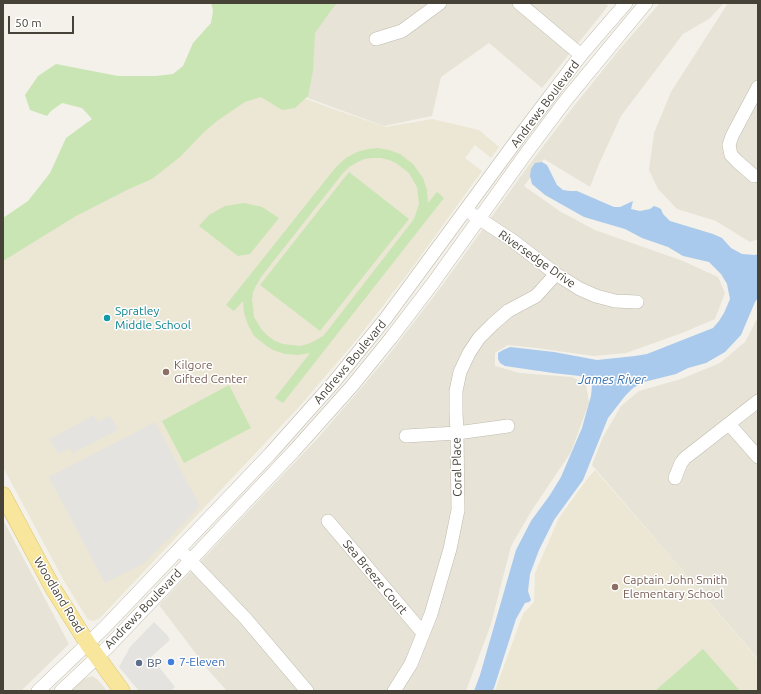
<!DOCTYPE html>
<html>
<head>
<meta charset="utf-8">
<style>
  body { margin:0 }
  #map { position:relative; width:761px; height:694px; overflow:hidden; background:#f3f1e9; font-family:Ubuntu,sans-serif }
  canvas { display:block }
  .frame { position:absolute; inset:0; border:4px solid #464238; pointer-events:none }
  .scale { position:absolute; left:8px; top:16px; width:66px; height:18px; box-sizing:border-box; border:2px solid #464238; border-top:0; padding-left:5px; font-size:12px; line-height:14px; white-space:nowrap; color:#464238; -webkit-text-stroke:3px #fff; paint-order:stroke }
</style>
</head>
<body>
<div id="map">
<canvas width="761" height="694"></canvas>
<div class="frame"></div>
<div class="scale">50 m</div>
</div>
<script>
const c = document.querySelector('canvas').getContext('2d');
c.lineJoin = 'round';
function fill(path, color) { c.fillStyle = color; c.fill(path, 'evenodd'); }
const toPath = rows => new Path2D(rows.map(r => 'M' + r).join(''));
function strokePath(path, color, width, dash) { c.strokeStyle = color; c.lineWidth = width; c.lineCap = dash ? 'butt' : 'round'; c.setLineDash(dash || []); c.stroke(path); }
function drawText(font, color, halo, rows, align = 'center') {
  c.font = font + ' Ubuntu,sans-serif'; c.lineWidth = 3; c.setLineDash([]); c.textBaseline = 'middle'; c.strokeStyle = halo; c.fillStyle = color; for (const [text, x, y, turn = 0] of rows) {
    c.save(); c.translate(x, y); c.rotate((+turn || 0) * Math.PI / 180); c.textAlign = isNaN(turn) ? turn : align; if (halo) c.strokeText(text, 0, 0); c.fillText(text, 0, 0); c.restore();
  }
}
fill(toPath([
  [336,3,605,3,608,6,542,88,489,43,441,77,432,116,384,126,243,74],
  [660,3,724,3,709,19,683,34,621,116,599,164,590,187,544,159,524,186,561,212,595,230,683,261,718,277,725,293,715,319,682,333,626,353,594,356,536,348,508,345,495,353,495,366,520,373,572,377,586,384,589,403,571,452,532,510,511,546,491,624,466,691,227,691,209,671,159,605,318,438,384,361,441,287,526,169,570,111,619,50],
  [728,3,758,3,758,239,750,242,716,221,677,209,658,189,649,170,654,133,671,92],
  [758,317,758,659,592,465,603,437,621,406,639,391,681,379,720,363,745,342],
  [3,520,69,644,21,691,3,691],
  [92,676,98,680,107,691,70,691,83,679]
]), '#e7e3d7');
fill(toPath([
  [241,75,336,110,386,127,432,119,479,130,499,147,491,158,475,145,465,158,482,171,412,268,358,338,299,407,100,618,96,620,93,621,89,620,87,618,64,581,3,467,3,256],
  [595,470,681,569,758,660,758,691,494,691,496,688,523,614,534,602,535,573,559,518,587,479]
]), '#ebe7d4');
fill(toPath([
  [211,3,337,3,332,9,315,33,313,71,308,96,295,108,282,110,261,97,245,102,217,121,204,132,180,157,152,179,129,189,76,216,3,261,3,218,28,201,50,173,66,138,92,119,82,108,62,103,51,111,47,116,30,110,25,95,38,76,56,64,118,76,156,76,173,74,183,66,193,43,211,23,213,11],
  [378,148,389,150,400,154,413,164,423,178,427,190,428,203,437,192,444,198,283,403,275,398,310,353,298,355,285,354,273,350,268,347,254,336,248,325,244,313,243,301,234,311,226,305,336,167,346,158,357,152,368,149],
  [372,158,381,158,389,160,396,163,409,173,417,187,418,195,419,204,414,219,328,330,323,336,316,340,308,344,300,346,283,344,275,341,268,336,262,330,254,317,252,300,253,292,257,284,261,277,343,173,349,167,356,163,364,159],
  [349,172,409,219,320,331,260,285],
  [244,203,262,207,279,218,250,254,238,256,199,226,209,215,225,206],
  [229,385,251,428,184,463,162,421],
  [703,649,740,691,655,691]
]), '#cae5b4');
fill(toPath([
  [94,415,98,422,110,416,118,430,73,453,70,448,58,454,50,439],
  [155,422,200,506,143,564,105,583,49,477],
  [154,622,167,635,170,640,151,657,175,687,171,691,139,691,119,667,130,647]
]), '#e5e3e0');
fill(toPath([
  [542,162,547,165,557,185,563,190,570,191,577,191,614,207,620,207,633,201,631,209,640,211,650,209,654,206,657,207,661,209,663,214,670,221,713,234,722,238,731,248,742,254,755,255,758,254,758,298,755,302,741,335,725,352,706,363,688,368,676,374,644,382,633,388,625,396,608,418,583,480,554,520,539,550,530,574,528,591,531,600,529,602,525,603,516,619,494,688,492,691,474,691,480,675,516,550,531,521,550,495,561,477,582,428,591,396,592,386,587,379,580,376,553,373,505,366,500,363,498,359,498,353,503,350,510,347,554,352,597,360,635,356,647,354,713,328,719,321,724,313,730,299,727,284,721,274,709,262,683,256,668,247,642,238,625,229,584,217,545,195,532,184,530,176,531,169,535,163]
]), '#a9caec');
const minor = toPath([
  [519,3,581,55],
  [376,39,402,31,440,3],
  [754,176,738,162,731,155,729,145,732,136,758,87],
  [472,214,512,240,556,274,580,289,596,296,615,301,637,302],
  [729,424,758,457],
  [406,436,457,433,508,426],
  [675,478,681,463,685,458,758,401],
  [328,521,423,633],
  [184,554,246,619,307,691],
  [38,691,104,628,270,454,334,382,386,318,522,133,581,55,626,3],
  [61,691,108,647,170,582,294,451,352,386,391,338,433,283,527,152,566,100,608,49,646,3],
  [394,691,411,664,431,614,450,549,458,510,457,433,456,412,456,391,460,372,469,353,479,338,493,324,508,311,536,296,556,274]
]);
const major = toPath([
  [3,495,54,590,88,644,122,691]
]);
strokePath(minor, '#bebaac', 14);
strokePath(major, '#dcc56e', 17);
strokePath(minor, '#fff', 13);
strokePath(major, '#f8e69d', 16);
for (const [x, y, r, color] of [
  [107,318,4,"#0f9aa8"],
  [166,372,4,"#8d6e63"],
  [615,587,4,"#8d6e63"],
  [171,662,4,"#3f7fe0"],
  [139,663,4,"#5c6f8a"]
]) { const dot = new Path2D(); dot.arc(x, y, r, 0, 2 * Math.PI); c.fillStyle = color; c.fill(dot); strokePath(dot, '#fff', 1.5); }
drawText('12px', '#464238', '#fff', [
  ["Andrews Boulevard",545,104,-53],
  ["Riversedge Drive",537,259,35],
  ["Andrews Boulevard",350,362,-50],
  ["Coral Place",457,467,-91],
  ["Sea Breeze Court",375,577,50],
  ["Woodland Road",59,595,59],
  ["Andrews Boulevard",143,609,-46]
]);
drawText('12px', '#0d838f', '#fff', [
  ["Spratley",115,311],
  ["Middle School",115,325]
], 'left');
drawText('12px', '#785e54', '#fff', [
  ["Kilgore",174,365],
  ["Gifted Center",174,379],
  ["Captain John Smith",623,580],
  ["Elementary School",623,594]
], 'left');
drawText('12px', '#366cbe', '#fff', [
  ["7-Eleven",179,662]
], 'left');
drawText('12px', '#4e5e75', '#fff', [
  ["BP",147,663]
], 'left');
drawText('italic 13px', '#3770ac', '#fff', [
  ["James River",612,380]
]);
</script>
</body>
</html>
